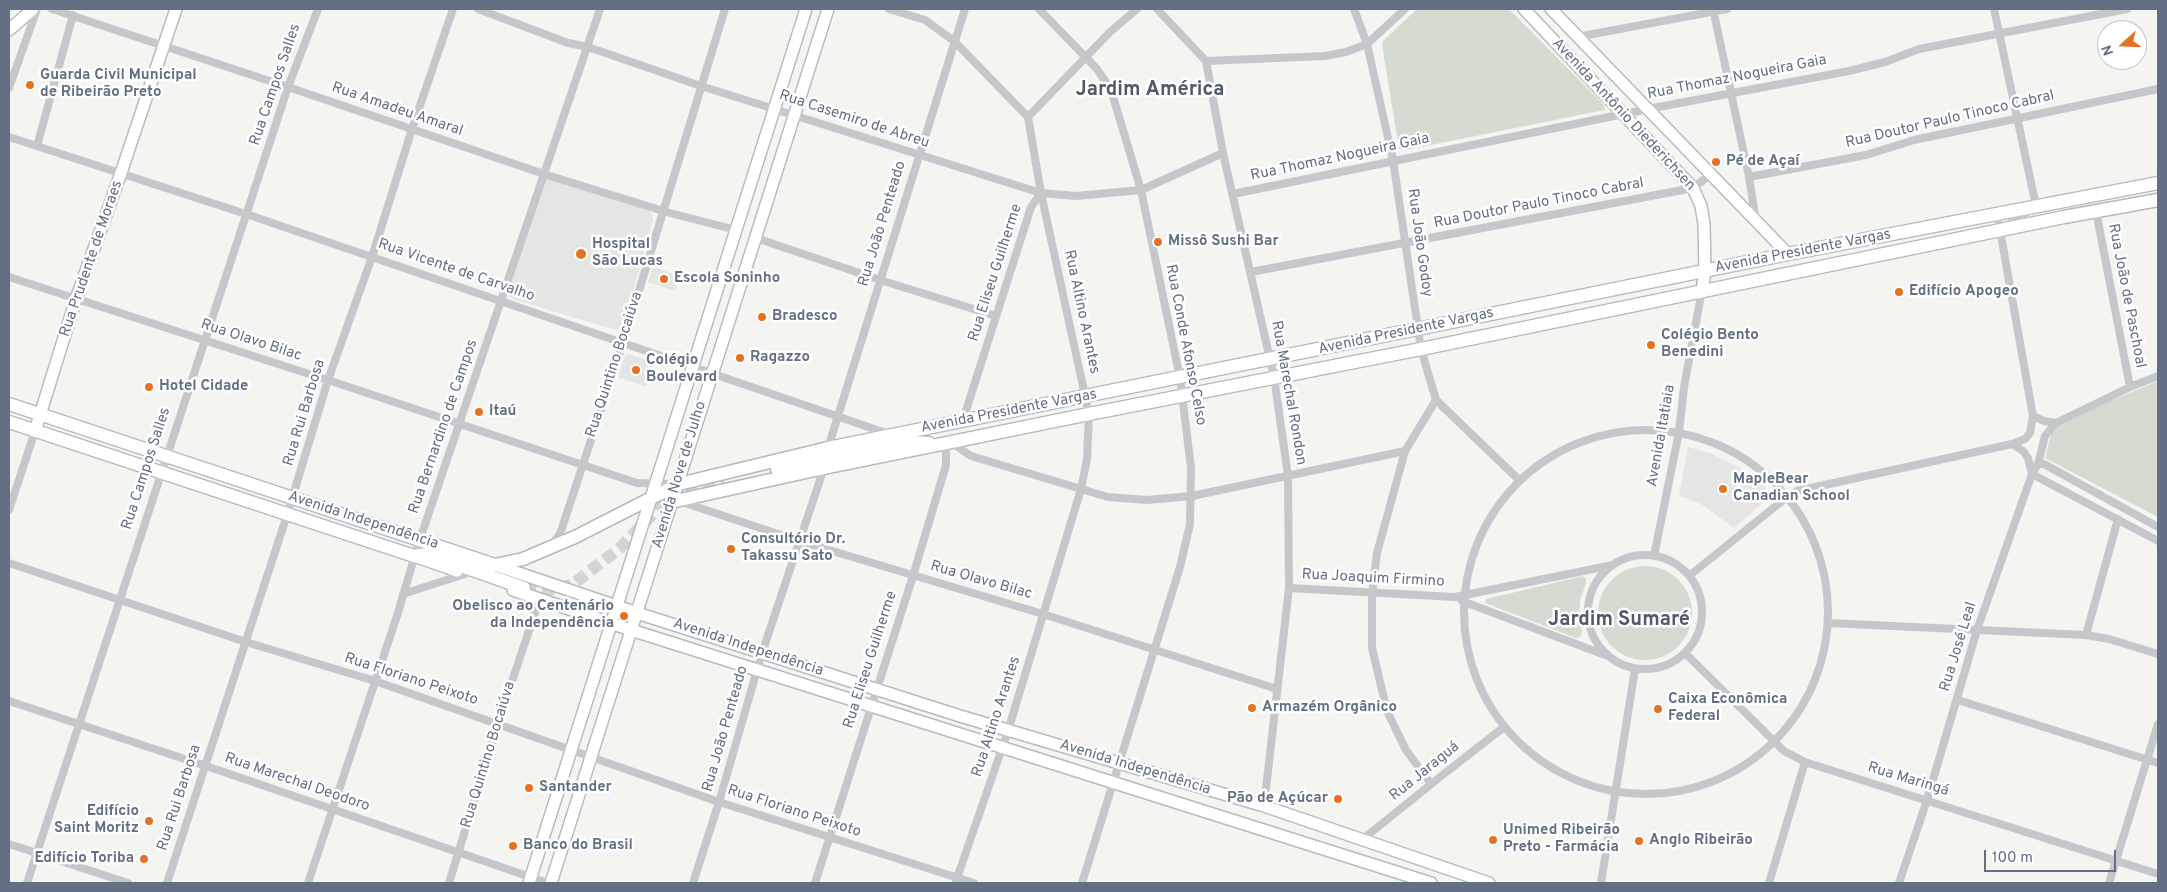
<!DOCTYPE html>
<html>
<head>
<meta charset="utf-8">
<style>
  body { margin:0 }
  #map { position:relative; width:2167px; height:892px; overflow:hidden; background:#f4f5f1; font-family:Overpass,sans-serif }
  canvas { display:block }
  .frame { position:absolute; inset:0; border:10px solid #636f83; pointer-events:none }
  .north { position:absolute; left:2097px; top:20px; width:50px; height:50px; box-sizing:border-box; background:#fff; border:1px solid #c1c5cd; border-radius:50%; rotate:250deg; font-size:14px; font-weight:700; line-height:20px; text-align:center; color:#636f83 }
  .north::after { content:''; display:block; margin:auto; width:18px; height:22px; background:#e67120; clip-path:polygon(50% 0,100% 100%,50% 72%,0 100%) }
  .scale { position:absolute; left:1984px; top:850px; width:132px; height:22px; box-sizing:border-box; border:2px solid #636f83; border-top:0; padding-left:6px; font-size:15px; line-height:18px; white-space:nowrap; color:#636f83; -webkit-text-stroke:4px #fff; paint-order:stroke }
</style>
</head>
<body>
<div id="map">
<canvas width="2167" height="892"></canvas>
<div class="frame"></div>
<div class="north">N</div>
<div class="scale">100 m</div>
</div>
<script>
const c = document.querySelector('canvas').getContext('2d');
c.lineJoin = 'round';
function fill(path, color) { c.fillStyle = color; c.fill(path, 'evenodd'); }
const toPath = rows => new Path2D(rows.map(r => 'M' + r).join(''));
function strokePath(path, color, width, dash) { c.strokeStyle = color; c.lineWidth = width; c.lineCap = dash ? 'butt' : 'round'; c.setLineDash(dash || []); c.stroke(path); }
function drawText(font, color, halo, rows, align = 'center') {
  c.font = font + ' Overpass,sans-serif'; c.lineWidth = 5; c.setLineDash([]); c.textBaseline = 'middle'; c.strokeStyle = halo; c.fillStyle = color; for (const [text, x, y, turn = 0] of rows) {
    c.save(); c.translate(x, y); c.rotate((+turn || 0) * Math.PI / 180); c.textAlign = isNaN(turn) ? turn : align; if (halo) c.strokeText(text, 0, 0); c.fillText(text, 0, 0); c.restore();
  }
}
fill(toPath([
  [547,178,648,209,651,212,653,220,623,327,618,331,513,299,508,295,507,292,545,180],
  [653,266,679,276,675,291,648,282],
  [629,354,654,362,646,387,618,377,625,356],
  [1688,447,1710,453,1740,468,1765,487,1768,498,1734,528,1701,504,1679,496]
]), '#e5e5e4');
fill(toPath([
  [1417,9,1509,9,1604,105,1605,110,1406,150,1399,149,1382,45,1383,41],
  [2158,381,2158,517,2045,458,2054,424],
  '1598 613a47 47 0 1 1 94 0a47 47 0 1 1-94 0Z',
  [1583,576,1586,579,1586,583,1580,601,1579,621,1582,631,1581,636,1576,638,1485,603,1486,599]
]), '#d4dcd2');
strokePath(toPath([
  [524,588,544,591,572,585,620,548,668,498,691,488,724,480]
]), '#d0d4d6', 12, [12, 6]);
const secondary = toPath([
  [1524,9,1693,188,1701,206,1704,224,1705,272,1702,290],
  [1551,9,1788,254],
  [9,30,33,9],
  [35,431,76,299,121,173,176,9],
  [414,556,457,571],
  [495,565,637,613,960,716,1264,806,1489,883],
  [513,590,631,630,1431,883],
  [529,883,806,9],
  [551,883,828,9]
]);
const primary = toPath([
  [9,404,495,565,523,559,575,537,679,484,828,448,1788,254,2158,183],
  [9,422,414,556,427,554,524,588],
  [777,469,911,442,929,443],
  [671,502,824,468,1089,414,1421,349,2064,217,2158,200]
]);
strokePath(secondary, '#b7babf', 14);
strokePath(primary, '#b5b8bd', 15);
strokePath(toPath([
  [52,9,288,87,547,175,670,213,736,230],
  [478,9,568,43,588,47,701,86,1041,193,1076,196,1141,190,1223,153],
  [889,9,925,20,954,41,1028,117,1041,193,1089,414,1087,459,1081,489,1008,731,956,881],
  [1039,9,1097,69,1111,90,1141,190,1180,378,1191,468,1190,524,1180,567,1082,883],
  [1157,9,1206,61,1223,153,1274,377,1288,476,1289,588,1264,806],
  [1354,9,1367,44,1393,160,1421,349,1436,400,1519,480],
  [1713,9,1749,177,1756,221],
  [1994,9,2036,206,2006,226],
  [1577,37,1727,9],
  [1206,61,1325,56,1346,52,1367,44,1405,9],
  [9,88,37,9],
  [1028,117,1110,32,1137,9],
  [9,137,249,215,889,434],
  [37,146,73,15],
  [1749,177,1866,155,1914,140,2158,89],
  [1233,194,1648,109,1849,71,1885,62,1919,49,2127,9],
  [2096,211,2130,387],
  [756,238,880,280,996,316],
  [1251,272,1693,188,1711,174],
  [9,277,340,384,637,483,673,484],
  [2033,416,2044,421,2056,423,2130,387,2158,376],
  [963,420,1031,207,1041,193],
  '1464 612a182 182 0 1 1 364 0a182 182 0 1 1-364 0Z',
  [952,443,971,456,1108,497,1147,500,1192,496,1405,451],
  [2012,444,2023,451,2028,458,2032,474,2158,541],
  [828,448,965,9],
  [2038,464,2044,464,2158,527],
  [679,501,799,541,1043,614,1277,689],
  [9,510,35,431],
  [551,546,560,534,623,343,725,9],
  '1588 612a57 57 0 1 1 114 0a57 57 0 1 1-114 0Z',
  [1654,556,1679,432,1684,387,1702,290],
  [9,563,246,642,375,681,719,802,974,883],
  [1689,576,1787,497,1797,491,2012,444,2025,439,2030,433,2033,416,1997,213],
  [1289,588,1455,597,1613,565],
  [403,594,465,574],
  [1462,601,1605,655],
  [1828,623,2086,635,2109,639,2158,654],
  [2086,635,2118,519],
  [1685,653,1784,751,1805,762,2158,874],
  [1958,700,2158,763],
  [9,701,215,769,548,883],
  [1431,784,1406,750,1387,711,1372,648,1372,594,1377,553,1405,451,1436,400],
  [1363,839,1440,777,1504,727],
  [9,844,128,883],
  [27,883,288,87,318,9],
  [167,883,287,515,328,380,372,257,412,129,453,9],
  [308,883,397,616,418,545,600,9],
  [449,883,498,723,540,598],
  [693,883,719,802,762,653,824,468],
  [815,883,913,576,946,465,946,444],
  [1601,883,1635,669],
  [1769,883,1805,762],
  [1899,883,1927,800,1977,630,2032,474,2038,464,2045,436,2056,423],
  [2109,883,2158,724]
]), '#c5c7cb', 8);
strokePath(secondary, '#fff', 11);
strokePath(primary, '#fff', 12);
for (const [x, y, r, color] of [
  [30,85,5,"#e67120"],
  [1716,162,5,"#e67120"],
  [1158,242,5,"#e67120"],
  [581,254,6,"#e67120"],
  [664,279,5,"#e67120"],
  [1899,292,5,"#e67120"],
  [762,317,5,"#e67120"],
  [1651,345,5,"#e67120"],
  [740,358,5,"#e67120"],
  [636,370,5,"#e67120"],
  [149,387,5,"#e67120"],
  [479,412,5,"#e67120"],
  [1723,489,5,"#e67120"],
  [731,549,5,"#e67120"],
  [624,616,5,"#e67120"],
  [1252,708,5,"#e67120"],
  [1658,709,5,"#e67120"],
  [529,788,5,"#e67120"],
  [1338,799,5,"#e67120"],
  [149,821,5,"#e67120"],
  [1493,840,5,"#e67120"],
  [1639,841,5,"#e67120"],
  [513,846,5,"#e67120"],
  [144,859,5,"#e67120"]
]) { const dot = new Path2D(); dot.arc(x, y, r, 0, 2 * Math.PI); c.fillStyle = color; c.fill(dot); strokePath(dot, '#fff', 2); }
drawText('bold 15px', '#636f83', '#fff', [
  ["Guarda Civil Municipal",40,76],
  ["de Ribeirão Preto",40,93],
  ["Pé de Açaí",1726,162],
  ["Missô Sushi Bar",1168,242],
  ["Hospital",592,245],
  ["São Lucas",592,262],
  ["Escola Soninho",674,279],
  ["Edifício Apogeo",1909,292],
  ["Bradesco",772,317],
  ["Colégio Bento",1661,336],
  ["Benedini",1661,353],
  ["Ragazzo",750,358],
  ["Colégio",646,361],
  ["Boulevard",646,378],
  ["Hotel Cidade",159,387],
  ["Itaú",489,412],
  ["MapleBear",1733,480],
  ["Canadian School",1733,497],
  ["Consultório Dr.",741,540],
  ["Takassu Sato",741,557],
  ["Obelisco ao Centenário",614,607,"right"],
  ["da Independência",614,624,"right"],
  ["Caixa Econômica",1668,700],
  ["Federal",1668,717],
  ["Armazém Orgânico",1262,708],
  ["Santander",539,788],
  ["Pão de Açúcar",1328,799,"right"],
  ["Edifício",139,812,"right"],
  ["Saint Moritz",139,829,"right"],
  ["Unimed Ribeirão",1503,831],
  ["Preto - Farmácia",1503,848],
  ["Anglo Ribeirão",1649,841],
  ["Banco do Brasil",523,846],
  ["Edifício Toriba",134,859,"right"]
], 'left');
drawText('15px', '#636f83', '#fff', [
  ["Rua Thomaz Nogueira Gaia",1737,78,-11],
  ["Rua Campos Salles",276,85,-71],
  ["Rua Amadeu Amaral",397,110,19],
  ["Avenida Antônio Diederichsen",1623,115,47],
  ["Rua Casemiro de Abreu",854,120,18],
  ["Rua Doutor Paulo Tinoco Cabral",1950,120,-13],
  ["Rua Thomaz Nogueira Gaia",1340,158,-12],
  ["Rua Doutor Paulo Tinoco Cabral",1539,204,-11],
  ["Rua João Penteado",883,224,-73],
  ["Rua João Godoy",1419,243,82],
  ["Avenida Presidente Vargas",1803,252,-11],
  ["Rua Prudente de Moraes",92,259,-71],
  ["Rua Vicente de Carvalho",456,271,19],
  ["Rua Eliseu Guilherme",996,273,-72],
  ["Rua João de Paschoal",2126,296,79],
  ["Rua Altino Arantes",1081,312,78],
  ["Avenida Presidente Vargas",1406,332,-12],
  ["Rua Olavo Bilac",251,341,18],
  ["Rua Conde Afonso Celso",1185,345,79],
  ["Rua Quintino Bocaiúva",615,365,-72],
  ["Rua Marechal Rondon",1288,393,80],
  ["Avenida Presidente Vargas",1009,412,-11],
  ["Rua Rui Barbosa",305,413,-73],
  ["Rua Bernardino de Campos",444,427,-71],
  ["Avenida Itatiaia",1662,436,-80],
  ["Rua Campos Salles",147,469,-72],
  ["Avenida Nove de Julho",680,475,-73],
  ["Avenida Independência",363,521,18],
  ["Rua Joaquim Firmino",1373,579,3],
  ["Rua Olavo Bilac",981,581,16],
  ["Rua José Leal",1959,647,-73],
  ["Avenida Independência",748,648,18],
  ["Rua Eliseu Guilherme",871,660,-72],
  ["Rua Floriano Peixoto",411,680,18],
  ["Rua Altino Arantes",997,717,-72],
  ["Rua João Penteado",726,729,-74],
  ["Rua Quintino Bocaiúva",489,755,-73],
  ["Avenida Independência",1135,768,17],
  ["Rua Jaraguá",1425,772,-39],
  ["Rua Maringá",1908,780,17],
  ["Rua Marechal Deodoro",297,783,19],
  ["Rua Rui Barbosa",180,798,-72],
  ["Rua Floriano Peixoto",794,812,18]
]);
drawText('bold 20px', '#515a67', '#fff', [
  ["Jardim América",1150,91],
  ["Jardim Sumaré",1619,621]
]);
</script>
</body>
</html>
